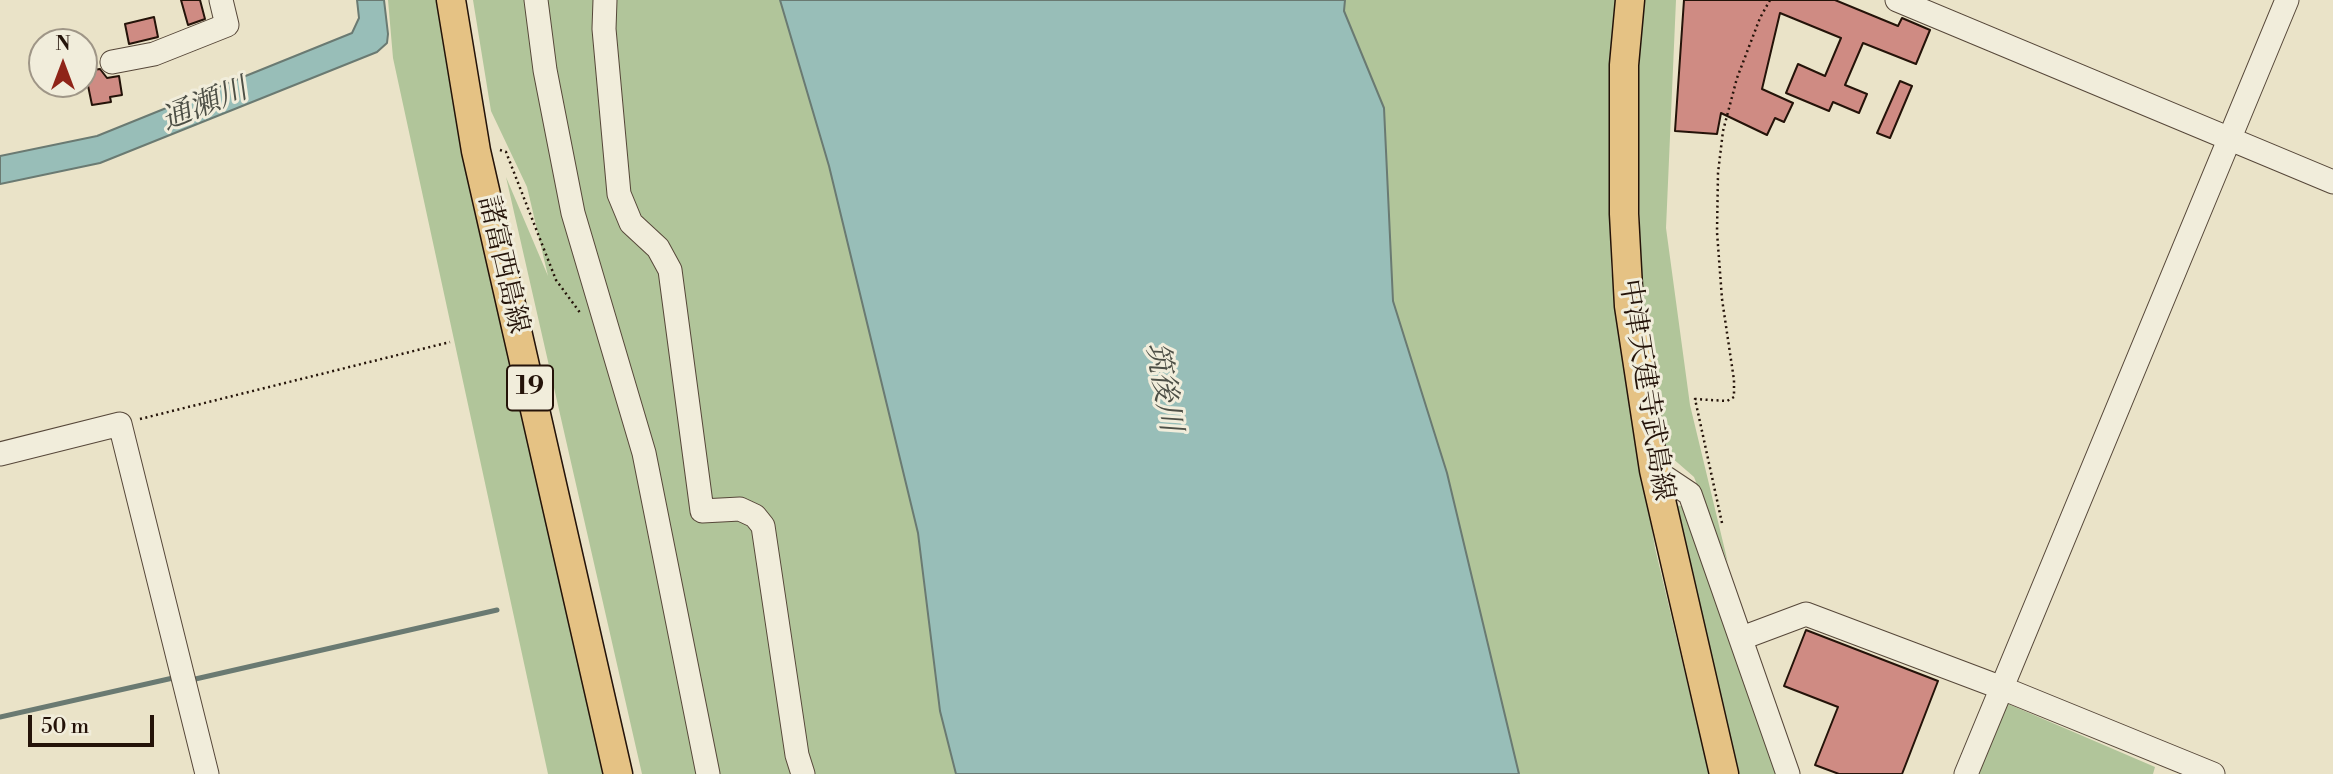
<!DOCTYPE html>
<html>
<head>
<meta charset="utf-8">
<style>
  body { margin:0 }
  #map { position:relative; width:2333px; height:774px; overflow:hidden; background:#eae3c8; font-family:"Libre Bodoni",serif }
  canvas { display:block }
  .north { position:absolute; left:28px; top:28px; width:70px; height:70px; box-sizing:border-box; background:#f1eddb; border:2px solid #9f9687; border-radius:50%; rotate:0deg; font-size:19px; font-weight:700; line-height:28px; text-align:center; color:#241309 }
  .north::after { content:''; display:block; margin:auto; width:24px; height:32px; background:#8f2418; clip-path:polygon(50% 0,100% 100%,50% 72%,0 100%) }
  .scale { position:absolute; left:28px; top:715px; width:126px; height:32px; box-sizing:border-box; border:4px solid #241309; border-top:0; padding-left:9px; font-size:21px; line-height:24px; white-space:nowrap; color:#241309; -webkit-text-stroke:5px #f1eddb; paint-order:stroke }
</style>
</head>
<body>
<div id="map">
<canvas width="2333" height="774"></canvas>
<div class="north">N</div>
<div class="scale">50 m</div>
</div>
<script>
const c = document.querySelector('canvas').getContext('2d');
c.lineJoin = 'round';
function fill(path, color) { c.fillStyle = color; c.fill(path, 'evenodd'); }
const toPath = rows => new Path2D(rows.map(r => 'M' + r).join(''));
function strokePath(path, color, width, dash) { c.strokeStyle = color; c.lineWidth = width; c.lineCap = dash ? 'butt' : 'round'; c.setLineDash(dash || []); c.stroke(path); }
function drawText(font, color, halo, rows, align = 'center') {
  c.font = font + ' "Libre Bodoni","Noto Serif JP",serif'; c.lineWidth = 6; c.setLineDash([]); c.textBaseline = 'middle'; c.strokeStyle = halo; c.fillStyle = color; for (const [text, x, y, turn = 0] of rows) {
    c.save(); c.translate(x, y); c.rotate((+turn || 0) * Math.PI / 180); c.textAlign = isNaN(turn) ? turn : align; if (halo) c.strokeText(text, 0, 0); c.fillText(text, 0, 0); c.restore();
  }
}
fill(toPath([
  [388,0,436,0,451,92,607,774,548,774,393,58],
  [473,0,780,0,829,166,918,534,940,711,956,774,642,774,506,177,548,276,527,187,491,111],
  [1297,0,1617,0,1609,84,1611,269,1655,548,1709,774,1485,774],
  [1645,0,1676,0,1666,228,1690,405,1728,563,1694,477,1663,450,1640,286,1638,66],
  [1675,505,1692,508,1780,774,1739,774],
  [2006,703,2155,767,2153,774,1973,774]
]), '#b1c59a');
const water = toPath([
  [357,0,384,0,388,34,387,43,377,52,100,163,0,184,0,156,97,136,352,33,359,18,357,0],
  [780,0,1345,0,1344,11,1384,108,1393,301,1447,473,1519,774,956,774,940,711,918,533,829,166,780,0]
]);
fill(water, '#98beb8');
strokePath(water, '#6a7a72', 2);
strokePath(toPath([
  [191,680,497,610],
  [0,717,173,678]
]), '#6a7a72', 5);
const building = toPath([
  [181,0,200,0,205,19,188,25,181,0],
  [1684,0,1835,0,1898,26,1902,18,1930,30,1916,64,1863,43,1845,85,1867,94,1859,113,1833,102,1829,111,1786,93,1798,64,1825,76,1841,38,1780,13,1762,89,1793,103,1784,122,1775,118,1767,135,1721,113,1717,134,1675,131,1684,0],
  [154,17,158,37,129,44,125,24,154,17],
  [100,69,107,78,119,76,122,95,110,97,111,102,92,105,85,71,100,69],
  [1900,81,1912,86,1890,138,1877,133,1900,81],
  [1806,630,1938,681,1902,774,1839,774,1815,765,1838,707,1784,686,1806,630]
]);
fill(building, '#cf8b83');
strokePath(building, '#241309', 2);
const minor = toPath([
  [536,0,545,70,573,213,644,453,708,774],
  [605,0,604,29,619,194,631,223,658,248,670,270,702,511,740,509,755,516,763,526,797,755,803,774],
  [1897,0,2333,182],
  [112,62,154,54,227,25,221,0],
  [0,454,120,424,207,774],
  [1654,470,1690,494,1788,774],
  [1742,638,1806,614,2002,688,2213,774],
  [1966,774,2287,0]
]);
const major = toPath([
  [451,0,476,151,618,774],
  [1630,0,1624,65,1624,214,1629,306,1654,470,1724,774]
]);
strokePath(minor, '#564739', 25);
strokePath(major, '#241309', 31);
strokePath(toPath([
  [500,150,506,152,556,280,581,314],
  [140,419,450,342],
  [1722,523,1695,399,1727,401,1734,397,1734,380,1722,299,1717,232,1718,173,1723,131,1737,78,1760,18,1770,0]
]), '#241309', 2.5, [2, 3.5]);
strokePath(minor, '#f1eddb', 23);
strokePath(major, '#e5c284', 28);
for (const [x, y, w] of [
  [530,388,46]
]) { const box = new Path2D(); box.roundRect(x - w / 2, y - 22.5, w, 45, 5); c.fillStyle = '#f1eddb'; c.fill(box); strokePath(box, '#241309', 2); }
drawText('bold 26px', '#241309', null, [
  ["19",530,388]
]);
drawText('28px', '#241309', '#f1eddb', [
  ["諸富西島線",502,265,77],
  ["中津天建寺武島線",1645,390,81]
]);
drawText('italic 30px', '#4d4f46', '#f1eddb', [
  ["通瀬川",205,106,-22],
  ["筑後川",1162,387,80]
]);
</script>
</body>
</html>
